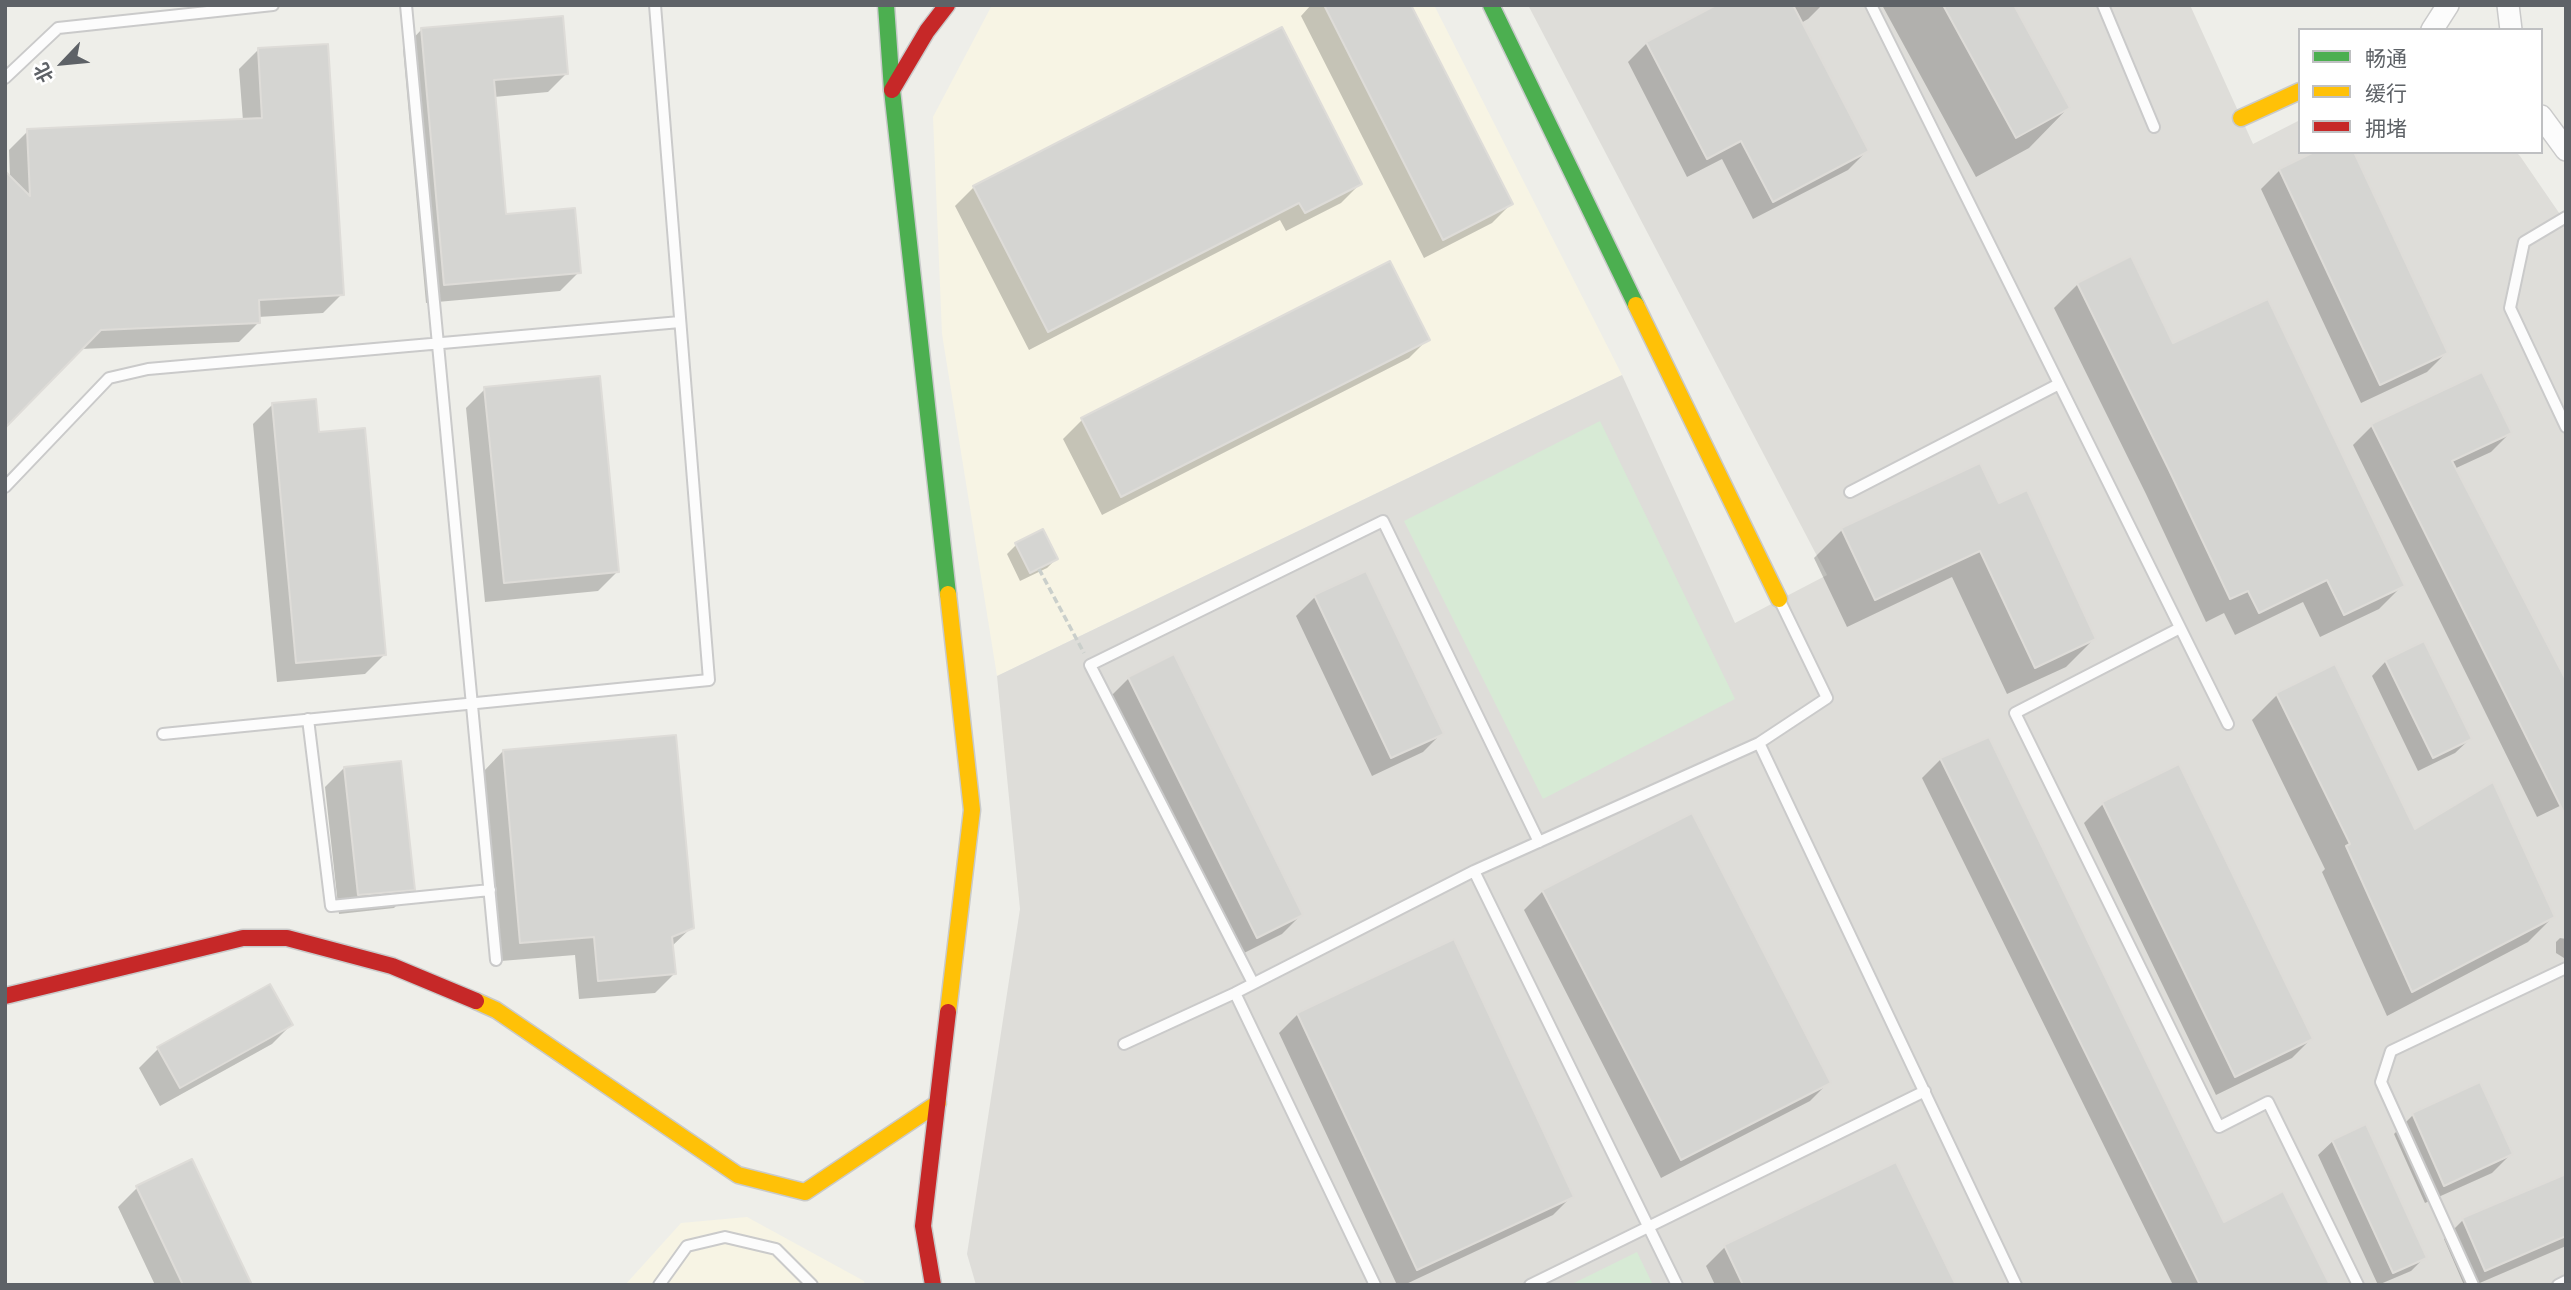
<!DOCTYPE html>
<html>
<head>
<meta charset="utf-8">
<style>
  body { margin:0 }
  #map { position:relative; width:2571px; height:1290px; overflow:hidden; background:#eeeee9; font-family:Helvetica,"Noto Sans SC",sans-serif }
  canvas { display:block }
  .frame { position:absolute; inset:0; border:7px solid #5e6267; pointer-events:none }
  .legend { position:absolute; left:2298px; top:28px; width:245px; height:126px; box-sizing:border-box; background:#fff; border:2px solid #bfc0c2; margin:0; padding:9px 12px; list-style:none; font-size:21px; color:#5e6267 }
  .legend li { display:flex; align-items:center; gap:14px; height:35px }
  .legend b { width:35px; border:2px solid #bfc0c2 }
  .north { position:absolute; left:28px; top:28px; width:70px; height:70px; -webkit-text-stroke:5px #fff; paint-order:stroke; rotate:244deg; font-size:19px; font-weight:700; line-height:28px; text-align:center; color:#5e6267 }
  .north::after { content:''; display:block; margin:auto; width:24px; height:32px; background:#5e6267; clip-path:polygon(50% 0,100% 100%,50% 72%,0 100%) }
</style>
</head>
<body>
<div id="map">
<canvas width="2571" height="1290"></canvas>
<div class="frame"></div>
<ul class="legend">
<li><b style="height:9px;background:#4caf50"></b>畅通</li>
<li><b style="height:9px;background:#ffc107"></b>缓行</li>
<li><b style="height:9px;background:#c62828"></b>拥堵</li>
</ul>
<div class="north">北</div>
</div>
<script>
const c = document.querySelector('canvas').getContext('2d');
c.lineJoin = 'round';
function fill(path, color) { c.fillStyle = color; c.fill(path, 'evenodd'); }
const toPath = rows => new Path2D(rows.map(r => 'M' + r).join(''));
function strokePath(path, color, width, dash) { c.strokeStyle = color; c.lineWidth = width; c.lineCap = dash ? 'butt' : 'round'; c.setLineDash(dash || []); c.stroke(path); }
fill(toPath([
  [992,5,1434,5,1622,375,997,676,942,334,933,117],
  [747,1217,864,1281,865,1285,625,1285,681,1223]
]), '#f7f4e4');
fill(toPath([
  [1528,5,2190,5,2253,144,2300,120,2300,152,2516,152,2520,156,2566,223,2566,1285,976,1285,967,1254,1020,909,997,676,1622,375,1735,623,1827,575]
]), '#deddd9');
fill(toPath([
  [1600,421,1735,699,1543,799,1404,521],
  [1637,1252,1653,1285,1570,1285]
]), '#d7ead5');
fill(toPath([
  [1311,5,1409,5,1511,204,1492,223,1424,258,1301,16],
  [1720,5,1822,5,1808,19,1801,23,1867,151,1848,170,1753,219,1722,159,1687,177,1628,62,1647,43],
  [1882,5,2012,5,2068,108,2029,148,1976,177],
  [422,29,567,73,548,92,494,97,505,216,579,272,560,291,426,303,403,49],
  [258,50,342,294,323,313,258,317,258,323,239,342,81,349,10,178,9,150,28,131,243,121,239,69],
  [2280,170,2446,353,2427,372,2361,403,2261,189],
  [1360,184,1341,203,1286,231,1280,220,1029,350,955,206,974,187],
  [2078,284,2173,346,2403,585,2379,609,2320,637,2303,602,2235,635,2224,613,2206,622,2146,494,2054,308],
  [1428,339,1409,358,1102,515,1063,439,1082,420],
  [485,389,617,572,598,591,485,602,466,408],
  [272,405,317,434,384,655,365,674,277,682,253,424],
  [2372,426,2510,433,2491,452,2454,469,2566,803,2537,817,2353,445],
  [1998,506,2094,639,2066,667,2007,694,1952,577,1847,627,1814,558,1842,530],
  [1016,545,1056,559,1047,568,1020,581,1007,554],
  [1315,597,1442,733,1423,752,1372,776,1296,616],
  [2386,661,2470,739,2455,753,2418,771,2372,676],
  [2334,667,2415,831,2553,917,2528,942,2387,1016,2322,872,2325,869,2252,720,2277,695],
  [1129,678,1301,915,1282,934,1238,956,1110,697],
  [1988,739,2223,1224,2328,1285,2173,1285,1922,778,1941,759],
  [503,751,692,927,671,947,674,974,655,993,579,999,575,955,501,961,484,771],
  [2178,767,2311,1039,2292,1058,2216,1095,2084,823,2103,804],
  [344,768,413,889,394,908,339,914,325,787],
  [1543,891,1829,1082,1810,1101,1661,1178,1524,910],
  [2560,938,2566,939,2566,956,2564,958,2556,953,2556,942],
  [269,986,291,1025,272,1044,160,1106,139,1068,158,1049],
  [1298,1014,1572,1196,1553,1215,1404,1285,1397,1285,1279,1033],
  [2479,1084,2511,1154,2492,1173,2425,1203,2394,1134,2413,1115],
  [2333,1141,2425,1257,2411,1271,2378,1285,2318,1155],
  [2566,1175,2566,1246,2475,1285,2464,1285,2444,1239,2463,1220],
  [137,1188,250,1285,155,1285,118,1207],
  [1725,1247,1954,1285,1715,1285,1706,1266]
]), '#0003');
const building = toPath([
  [1324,5,1411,5,1513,204,1443,240,1324,5],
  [1716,5,1793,5,1869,151,1773,202,1741,141,1707,159,1646,42,1716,5],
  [1943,5,2014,5,2070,108,2016,138,1943,5],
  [563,16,568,74,494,80,506,214,575,208,581,273,444,285,421,28,563,16],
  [1282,27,1362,184,1305,213,1299,203,1048,332,973,186,1282,27],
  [328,44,344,295,259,300,260,323,101,330,5,428,5,171,30,196,27,129,262,118,258,48,328,44],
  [2314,152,2354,152,2448,353,2380,385,2279,169,2314,152],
  [2131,256,2173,343,2268,299,2405,586,2344,615,2327,580,2259,613,2248,591,2230,599,2169,470,2077,283,2131,256],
  [1390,261,1430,340,1121,497,1081,418,1390,261],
  [2482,372,2512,433,2452,461,2566,680,2566,817,2371,424,2482,372],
  [600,376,619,572,504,583,484,387,600,376],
  [316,399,319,432,365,428,386,655,296,663,272,403,316,399],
  [1980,463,1999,503,2027,490,2096,639,2035,668,1980,551,1875,600,1841,528,1980,463],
  [1043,529,1058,559,1030,573,1015,543,1043,529],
  [1366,571,1444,734,1391,758,1314,595,1366,571],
  [2424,641,2472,739,2433,758,2385,660,2424,641],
  [1174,654,1303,915,1257,938,1128,677,1174,654],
  [2335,664,2415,829,2493,782,2555,917,2412,992,2346,846,2350,844,2276,693,2335,664],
  [676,735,694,928,672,937,676,974,598,981,594,937,520,943,503,750,676,735],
  [1989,737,2224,1222,2283,1191,2330,1285,2200,1285,1940,758,1989,737],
  [401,761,415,890,358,895,344,767,401,761],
  [2179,764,2313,1039,2235,1077,2102,802,2179,764],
  [1692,813,1831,1083,1681,1160,1542,890,1692,813],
  [1454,939,1574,1197,1417,1270,1297,1013,1454,939],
  [270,984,293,1025,180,1088,157,1047,270,984],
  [2480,1082,2513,1154,2444,1186,2412,1113,2480,1082],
  [2366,1124,2427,1258,2393,1273,2332,1140,2366,1124],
  [192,1159,252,1285,183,1285,136,1186,192,1159],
  [1896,1162,1956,1285,1743,1285,1724,1245,1896,1162],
  [2566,1174,2566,1236,2485,1271,2462,1218,2566,1174]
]);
fill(building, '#d5d5d2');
strokePath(building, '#dedcd8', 2);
const lane = toPath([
  [406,5,496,960],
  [1871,5,2228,724],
  [2103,5,2154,127],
  [5,78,58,28,273,5],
  [2566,217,2524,242,2510,308,2566,427],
  [5,487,109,378,148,369,680,322],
  [1850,492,2059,384],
  [2180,628,2015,713,2219,1127,2268,1102,2358,1285],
  [308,719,331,906,490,890],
  [163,734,709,680,655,5],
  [1759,743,2016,1285],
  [1474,871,1677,1285],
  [1253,983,1090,665,1383,521,1539,842],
  [1235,993,1375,1285],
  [1124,1044,1235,993,1474,871,1759,743,1827,698,1779,599],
  [659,1285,687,1246,725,1237,776,1249,812,1285],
  [1530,1285,1925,1091],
  [2473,1285,2381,1082,2391,1051,2566,968],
  [2558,1285,2566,1281]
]);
const street = toPath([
  [2508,5,2511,30],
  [2432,30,2448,5],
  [2541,116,2566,150]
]);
const fast = toPath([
  [886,5,892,90,948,594],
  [1491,5,1636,305]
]);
const slow = toPath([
  [2241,118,2300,91],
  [1636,305,1779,599],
  [948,594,972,810,948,1012],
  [476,1001,496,1010,738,1175,805,1192,938,1103]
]);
const jam = toPath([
  [892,90,927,31,947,5],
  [5,996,243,938,287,938,392,966,476,1001],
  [933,1285,923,1226,948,1012]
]);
strokePath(lane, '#cacaca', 14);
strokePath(street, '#cacaca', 24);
strokePath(fast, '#c9caca', 19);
strokePath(slow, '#c9caca', 19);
strokePath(jam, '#c9caca', 19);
strokePath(toPath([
  [1039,569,1084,653]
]), '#cacfcb', 3.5, [7, 3.5]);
strokePath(lane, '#fcfcfc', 10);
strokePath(street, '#fcfcfc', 21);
strokePath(fast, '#4caf50', 16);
strokePath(slow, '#ffc107', 16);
strokePath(jam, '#c62828', 16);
</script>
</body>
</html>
